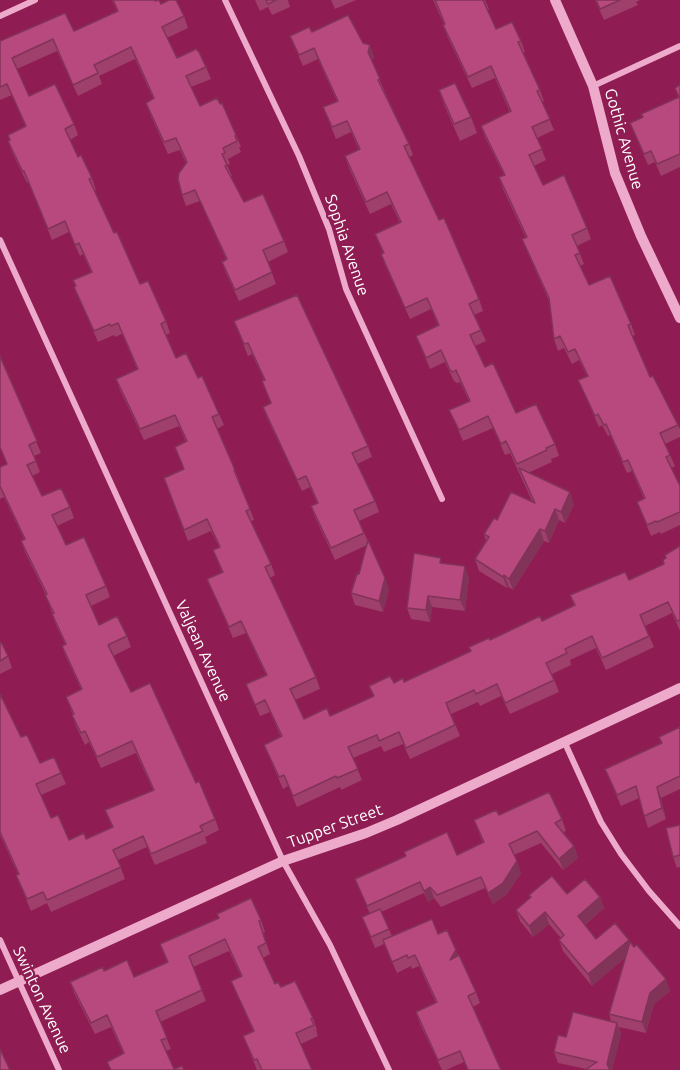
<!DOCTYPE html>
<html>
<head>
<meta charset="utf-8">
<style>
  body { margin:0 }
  canvas { display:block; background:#8f1c52 }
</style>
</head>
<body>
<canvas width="680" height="1070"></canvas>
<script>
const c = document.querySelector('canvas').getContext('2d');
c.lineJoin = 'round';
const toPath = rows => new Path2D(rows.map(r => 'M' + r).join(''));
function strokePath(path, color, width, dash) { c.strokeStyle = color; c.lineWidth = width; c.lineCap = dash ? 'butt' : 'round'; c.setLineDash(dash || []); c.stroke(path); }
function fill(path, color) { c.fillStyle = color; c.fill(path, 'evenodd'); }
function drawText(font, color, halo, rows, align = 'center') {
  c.font = font + ' Ubuntu,sans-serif'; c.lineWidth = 4.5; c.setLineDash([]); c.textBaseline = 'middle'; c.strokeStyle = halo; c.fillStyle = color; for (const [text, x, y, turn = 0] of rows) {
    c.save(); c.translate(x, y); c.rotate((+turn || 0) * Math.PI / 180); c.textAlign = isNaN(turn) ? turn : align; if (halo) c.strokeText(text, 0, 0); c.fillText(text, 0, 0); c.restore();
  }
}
strokePath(toPath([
  [225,0,299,156,329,229,346,289,442,499],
  [0,16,35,0],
  [593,86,680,46],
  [0,240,283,861,330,945,389,1070],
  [564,741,601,822,621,854,649,891,680,926],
  [0,940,59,1070]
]), '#eeaacb', 6);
strokePath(toPath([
  [555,0,593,86,615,173,641,236,680,318],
  [0,990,283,861,366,833,397,820,680,688]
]), '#eeaacb', 10);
fill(toPath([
  [112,0,161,4,184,16,188,28,167,38,177,58,206,67,211,79,191,87,200,106,236,135,241,147,239,147,241,152,228,159,230,164,227,165,232,176,231,177,244,202,284,241,288,252,268,262,276,284,239,301,226,273,222,262,226,259,200,201,186,206,182,195,186,163,180,150,168,154,150,114,146,103,153,98,135,59,99,76,102,84,78,96,57,51,17,69,29,96,74,124,78,135,70,140,78,157,92,178,96,190,94,190,114,233,140,284,166,321,170,333,166,335,176,358,198,378,219,414,224,425,217,429,235,470,239,481,238,482,250,509,254,520,251,521,271,564,275,575,270,578,316,677,320,689,295,700,304,719,330,716,373,696,369,686,404,682,470,652,490,640,542,621,574,606,570,595,629,580,664,564,666,558,680,546,680,631,672,613,645,626,654,647,606,670,596,648,570,660,571,665,552,674,559,692,510,714,501,696,480,706,478,702,451,714,460,736,410,759,403,744,384,752,381,746,353,758,362,780,341,790,340,787,297,807,288,786,283,789,264,745,281,737,270,712,260,716,246,684,266,675,246,633,233,638,207,579,222,572,213,550,219,547,211,531,188,541,168,490,184,469,175,447,186,442,179,426,144,440,120,390,116,379,137,369,122,334,115,337,114,335,98,342,74,287,91,272,83,254,80,256,69,232,52,240,28,182,27,183,12,152,8,141,25,126,12,95,0,100,0,41,74,31,117,11],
  [255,0,288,0,290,7,272,15,268,7,260,11],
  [331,0,356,0,335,9],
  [433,0,485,0,489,9,487,10,496,29,521,41,525,52,523,53,540,90,544,101,542,102,554,130,537,138,546,160,534,166,543,185,587,228,591,239,577,246,584,264,580,266,589,285,631,324,635,335,632,336,650,377,678,425,680,429,680,437,665,444,675,466,671,468,680,486,680,525,661,534,660,532,651,536,637,502,644,499,632,471,627,473,610,435,608,436,602,425,599,427,583,391,578,380,587,376,579,360,572,364,564,348,558,351,554,339,549,301,527,251,522,239,526,238,503,189,499,177,504,175,485,137,481,126,510,112,495,78,472,88,447,36,443,25,444,24],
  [595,0,640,0,636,2,638,5,604,20],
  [312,32,363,43,374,56,372,62,384,90,409,144,413,155,409,157,439,220,479,299,483,311,474,315,486,341,475,346,485,367,516,413,555,444,559,456,551,459,552,462,528,473,574,504,565,523,559,520,549,543,544,541,513,590,509,587,507,588,479,571,475,559,486,541,484,534,497,520,533,503,510,453,505,455,493,428,463,441,449,410,469,401,460,382,457,383,454,381,445,362,430,369,416,336,438,325,431,309,410,319,385,265,381,254,383,253,375,234,400,223,391,204,370,214,349,168,345,156,359,150,351,132,336,139,323,107,337,101,325,75,318,59,303,66,290,36],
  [680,85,680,167,661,176,655,162,648,165,630,123,643,117,678,97,675,88],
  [439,90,471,117,477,133,460,141,445,107],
  [234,321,368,446,372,457,357,464,375,501,379,512,359,521,389,589,383,612,355,605,351,593,359,574,367,545,335,560,315,517,311,506,317,503,310,487,302,491,267,418,263,407,271,403,262,381,264,380,252,354,248,356],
  [0,356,41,453,34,456,40,472,32,476,42,496,70,507,74,518,57,526,66,545,106,586,110,597,91,606,99,625,127,636,131,647,113,656,131,692,196,783,215,819,219,830,205,837,207,843,155,865,147,847,118,860,125,879,51,912,47,903,31,911,16,875,18,874,0,835,0,694,21,737,40,763,61,773,66,784,41,795,51,818,69,840,86,839,112,827,105,810,153,790,136,753,101,768,89,742,85,745,76,726,72,715,73,715,66,697,81,689,66,657,62,646,65,644,56,625,46,595,25,552,21,541,24,539,4,497,0,499,0,467,7,464,0,448],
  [443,564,469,578,465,611,432,607,430,622,411,619,407,608],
  [0,643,8,656,12,668,0,674],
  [680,727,680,789,661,798,666,819,648,828,639,798,621,806,605,769,661,743,659,737],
  [499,815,562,819,566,831,563,832,574,846,578,858,563,870,541,843,514,855,521,873,507,894,493,904,485,888,441,907,434,898,428,902,424,893,381,912,392,936,438,934,458,955,476,992,480,1003,473,1007,501,1070,468,1070,464,1062,446,1070,442,1070,420,1024,416,1012,436,1003,419,966,412,969,411,966,397,973,384,944,375,948,362,917,370,914,355,879,457,855,483,843,474,820],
  [680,825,680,867,677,868,673,857],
  [567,894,600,897,604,908,585,925,596,939,630,943,670,991,654,1004,646,1033,619,1027,621,1034,612,1070,585,1070,586,1069,558,1063,554,1052,566,1037,611,1021,609,1014,626,957,592,986,563,951,559,940,561,938,549,924,533,937,520,921,516,910,530,898,529,895],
  [261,920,265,932,263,933,270,954,263,958,275,984,281,987,313,1018,317,1030,316,1030,318,1036,301,1044,312,1070,257,1070,243,1036,253,1031,231,981,241,976,229,951,193,967,206,1001,160,1022,171,1049,166,1051,174,1069,184,1070,110,1070,123,1053,111,1027,95,1034,74,993,70,982,104,971,134,977,167,962,160,944]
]), '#9e3f6c');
fill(toPath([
  [370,45,374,56,372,64,368,52],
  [570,492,574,504,565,523,561,512],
  [555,509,559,520,549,543,545,531],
  [540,529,544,541,513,590,509,579],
  [465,566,469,578,465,611,460,600],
  [504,575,509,587,507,588,503,577],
  [385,578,389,589,383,612,379,601],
  [428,596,432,607,430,622,426,610],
  [657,787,661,798,666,819,662,808],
  [574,846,578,858,563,870,559,859],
  [517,861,521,873,507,894,493,904,488,893],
  [430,887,434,898,428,902,424,891],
  [600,897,604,908,582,927,578,916],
  [545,912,549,924,533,937,529,926],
  [629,940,633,951,592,986,588,974],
  [456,950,461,962,450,960],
  [666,979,670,991,654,1004,646,1033,642,1022,650,993],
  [617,1023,621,1034,612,1070,609,1070,607,1064]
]), '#813358');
const building = toPath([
  [113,0,155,0,155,1,159,0,161,4,169,0,176,0,184,16,162,27,177,58,196,49,199,52,206,67,186,76,200,106,217,98,220,104,222,103,236,135,235,136,237,141,223,148,225,153,222,154,227,165,225,166,244,202,263,194,284,241,263,250,272,272,235,290,222,262,227,259,195,190,182,195,178,179,179,173,187,162,176,138,164,142,146,103,154,98,131,47,94,65,98,73,73,85,53,39,12,58,29,96,55,84,74,124,65,129,78,157,81,155,92,178,89,179,114,233,117,232,140,284,148,281,166,321,161,324,176,358,186,353,198,378,202,376,219,414,212,417,213,419,235,470,234,470,250,509,246,511,271,564,265,567,316,677,290,689,304,719,327,708,330,716,374,696,369,686,390,676,394,683,403,678,404,682,471,651,469,647,489,638,490,640,540,616,542,621,575,605,570,595,625,572,629,580,664,564,663,560,666,558,665,555,680,546,680,620,677,621,668,602,640,615,649,636,602,658,592,636,565,649,567,653,546,663,554,680,505,703,497,684,476,694,474,690,446,703,455,725,406,748,399,732,379,741,377,735,348,747,358,769,337,778,336,776,293,796,284,775,279,777,264,745,282,736,265,700,255,705,246,684,267,675,241,621,229,627,207,579,223,572,213,550,220,547,207,519,184,530,164,478,184,469,175,447,187,441,175,415,140,429,116,379,138,369,118,323,111,326,110,324,94,331,74,287,76,286,73,280,92,272,79,243,75,245,65,221,48,229,24,171,23,172,8,141,10,140,8,135,26,126,7,84,0,87,0,41,65,13,74,31,118,11,113,0],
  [266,0,276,0,268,4,266,0],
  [435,0,483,0,496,29,512,22,521,41,518,42,540,90,537,91,550,119,532,127,542,149,529,155,543,185,564,175,587,228,572,235,580,253,575,255,589,285,610,276,631,324,628,325,631,333,650,377,653,376,678,425,660,433,670,455,666,457,680,486,680,512,657,522,656,521,647,525,637,502,645,498,628,460,623,462,606,424,604,425,598,414,595,416,578,380,588,376,575,349,568,352,560,336,554,339,549,298,522,239,527,237,499,177,505,175,481,126,511,111,491,66,468,77,443,25,445,24,435,0],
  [596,0,620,0,600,9,596,0],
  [348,15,363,43,370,45,368,52,380,79,378,80,409,144,404,146,439,220,444,218,479,299,469,304,481,330,470,335,485,367,493,363,516,413,536,404,555,444,546,448,547,450,517,464,506,441,501,444,488,416,459,430,449,410,470,401,456,370,453,372,450,370,441,350,426,358,416,336,439,325,427,298,405,308,381,254,384,253,375,234,401,222,387,192,366,202,345,156,360,149,347,121,332,127,323,107,338,101,321,64,314,48,299,55,290,36,309,27,312,32,348,15],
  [455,83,471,117,454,124,439,90,455,83],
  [680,85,680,154,657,164,651,151,644,154,630,123,643,117,641,114,679,97,675,88,680,85],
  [297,295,368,446,352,453,375,501,354,510,364,533,331,548,311,506,318,503,306,476,297,480,263,407,271,403,262,381,265,380,248,343,244,344,234,321,297,295],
  [0,356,37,441,29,445,36,461,27,465,42,496,61,488,70,507,52,515,66,545,84,537,106,586,86,595,99,625,117,616,127,636,108,645,131,692,150,683,196,783,199,781,215,819,200,826,203,831,151,854,143,836,113,850,121,867,47,900,43,892,27,899,16,875,19,874,0,832,0,694,21,737,27,735,40,763,54,757,61,773,36,784,51,818,58,815,69,840,84,833,86,839,113,827,105,810,154,790,132,741,97,757,85,731,81,733,72,715,74,714,66,697,82,689,62,646,66,644,52,614,54,613,45,595,47,594,21,541,25,539,0,486,0,467,7,464,0,447,0,356],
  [519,468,570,492,561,512,555,509,545,531,540,529,509,579,504,575,503,577,475,559,489,537,484,534,494,518,497,520,511,492,535,503,519,468],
  [368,540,385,578,379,601,351,593,357,574,359,574,368,540],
  [414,553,441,558,440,563,465,566,460,600,428,596,426,610,407,608,414,553],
  [1,642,8,656,0,661,0,643,1,642],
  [680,727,680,776,657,787,662,808,644,816,636,786,617,795,605,769,662,743,659,737,680,727],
  [549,792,562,819,555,823,574,846,559,859,537,831,509,844,517,861,503,883,488,893,481,877,437,895,430,887,424,891,420,882,367,906,355,879,406,856,404,852,447,832,457,855,484,842,474,820,496,810,499,815,549,792],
  [680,825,680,855,673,857,666,828,680,825],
  [552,876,567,894,585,879,600,897,578,916,596,939,615,923,629,940,588,974,559,940,564,935,545,912,529,926,516,910,531,897,529,895,552,876],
  [251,898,261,920,259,921,266,943,258,947,275,984,278,982,281,987,295,981,313,1018,311,1019,314,1025,296,1033,312,1070,262,1070,257,1059,254,1060,243,1036,254,1031,231,981,242,976,225,939,189,956,202,990,156,1011,167,1038,161,1040,174,1069,182,1066,184,1070,111,1070,107,1062,124,1053,107,1015,91,1023,70,982,103,967,104,971,127,960,134,977,168,962,160,944,219,918,217,914,251,898],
  [380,909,389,929,371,937,362,917,380,909],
  [432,919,438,934,447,930,456,950,450,960,459,955,476,992,468,996,501,1070,468,1070,460,1051,438,1060,416,1012,437,1002,415,955,408,958,407,955,392,962,383,940,432,919],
  [630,942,634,947,637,945,666,979,650,993,642,1022,609,1014,630,942],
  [573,1012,617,1023,607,1064,610,1070,585,1070,597,1062,554,1052,558,1035,566,1037,573,1012],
  [0,1049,10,1070,0,1070,0,1049]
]);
fill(building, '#b8497e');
strokePath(building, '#813358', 1.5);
drawText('16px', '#fff', '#8f1c52', [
  ["Gothic Avenue",624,139,74],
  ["Sophia Avenue",347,245,71],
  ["Valjean Avenue",203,651,65],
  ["Tupper Street",335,826,-20],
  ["Swinton Avenue",42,1000,65]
]);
</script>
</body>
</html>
